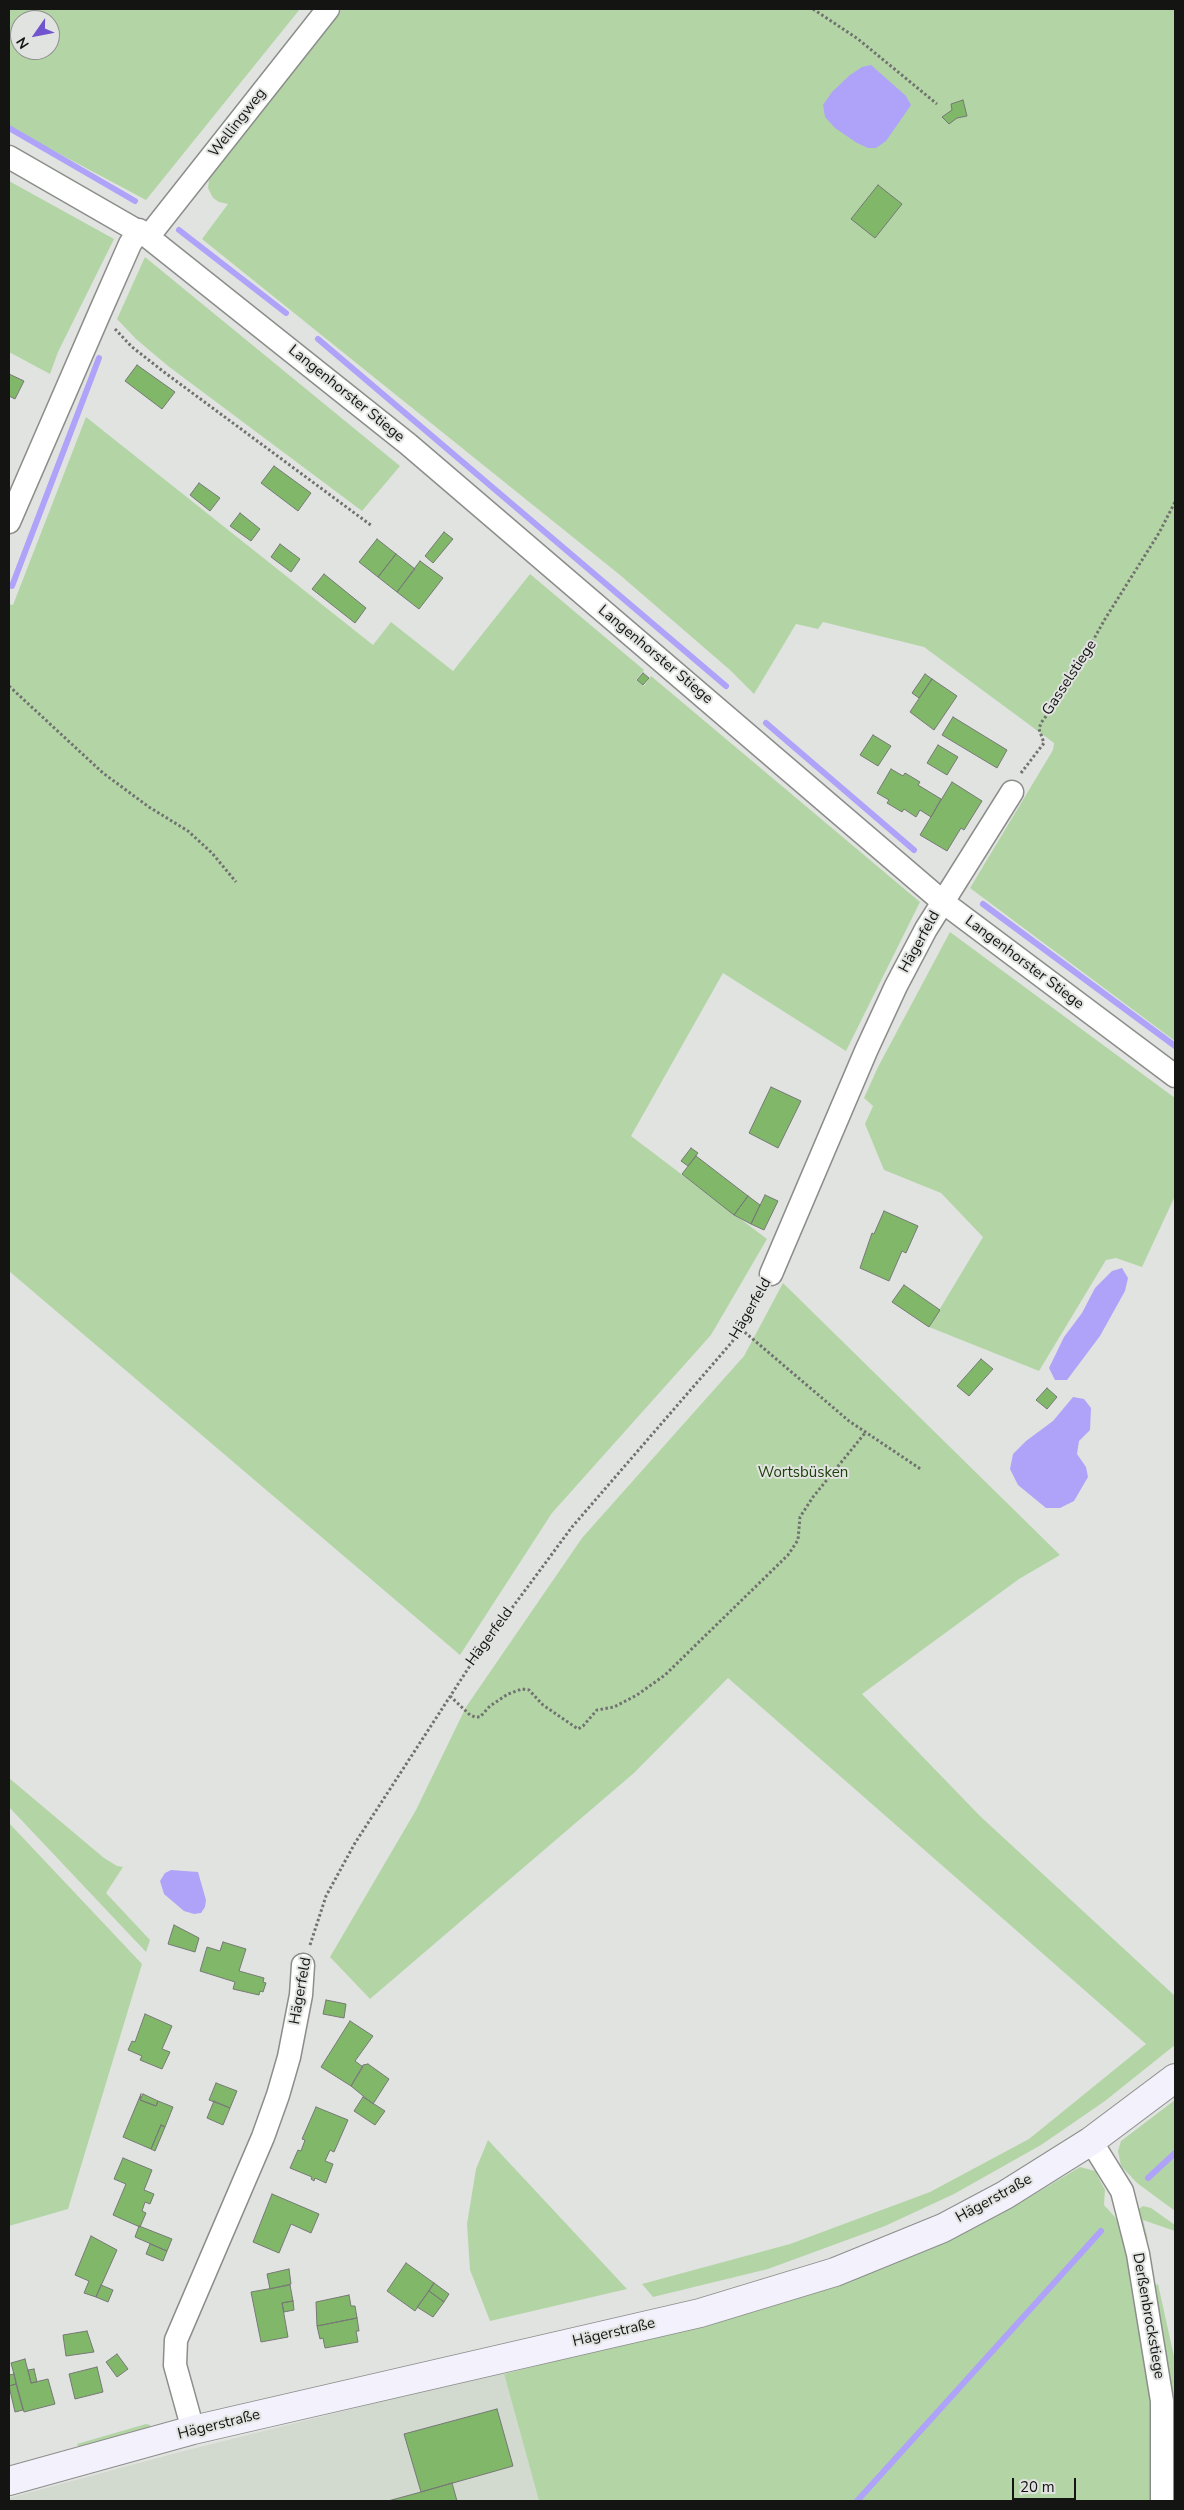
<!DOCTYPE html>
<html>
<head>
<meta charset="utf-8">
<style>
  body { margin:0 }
  #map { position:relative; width:1184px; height:2510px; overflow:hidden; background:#e1e3e0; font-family:"Nunito Sans",sans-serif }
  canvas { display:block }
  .frame { position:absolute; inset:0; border:10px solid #141413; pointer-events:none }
  .north { position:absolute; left:10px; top:10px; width:50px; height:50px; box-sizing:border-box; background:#e1e3e0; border:1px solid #8f908e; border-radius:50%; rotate:237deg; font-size:14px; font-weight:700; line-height:20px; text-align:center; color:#141413 }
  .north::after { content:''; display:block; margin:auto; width:18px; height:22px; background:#7055ce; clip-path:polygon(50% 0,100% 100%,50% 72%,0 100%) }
  .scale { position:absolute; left:1012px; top:2478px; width:64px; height:22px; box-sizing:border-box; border:2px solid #141413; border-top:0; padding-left:6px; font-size:15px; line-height:18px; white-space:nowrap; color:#141413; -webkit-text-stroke:4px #e1e3e0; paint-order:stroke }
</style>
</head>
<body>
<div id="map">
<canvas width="1184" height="2510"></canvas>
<div class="frame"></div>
<div class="north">N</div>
<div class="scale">20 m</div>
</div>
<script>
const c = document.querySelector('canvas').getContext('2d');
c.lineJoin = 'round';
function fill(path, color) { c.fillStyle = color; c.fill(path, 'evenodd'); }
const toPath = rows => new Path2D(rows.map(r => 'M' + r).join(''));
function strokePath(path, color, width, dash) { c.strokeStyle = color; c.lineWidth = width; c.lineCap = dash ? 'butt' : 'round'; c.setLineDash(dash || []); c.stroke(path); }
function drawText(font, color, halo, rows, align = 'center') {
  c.font = font + ' "Nunito Sans",sans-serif'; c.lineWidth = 4; c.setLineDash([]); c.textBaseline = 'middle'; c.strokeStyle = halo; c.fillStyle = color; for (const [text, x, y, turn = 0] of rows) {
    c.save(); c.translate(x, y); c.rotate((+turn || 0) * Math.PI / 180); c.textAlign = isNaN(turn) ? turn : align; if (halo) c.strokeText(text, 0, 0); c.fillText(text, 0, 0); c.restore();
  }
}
fill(toPath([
  [503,2371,539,2501,9,2501,9,2498,176,2453]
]), '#d2d9cf');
fill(toPath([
  [9,9,300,9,146,200,9,127],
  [20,20,50,20,50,50,20,50],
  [342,9,1175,9,1175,1041,970,888,1053,750,1054,743,924,647,823,622,818,629,796,624,754,694,730,670,620,575,202,239,228,204,219,202,213,198,208,188,209,179],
  [9,181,114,239,58,352,50,374,9,352],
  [145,257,400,466,362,511,168,366,136,339,117,319],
  [86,417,373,645,391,622,453,671,530,574,644,670,636,680,644,686,651,676,920,902,846,1051,723,973,631,1136,767,1239,711,1335,552,1513,460,1655,9,1271,9,604,13,605],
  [950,932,1175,1098,1175,1196,1142,1267,1116,1258,1106,1260,1039,1371,929,1327,983,1237,941,1193,884,1170,865,1124,873,1106,864,1098,878,1067],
  [783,1283,1060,1555,1019,1579,862,1694,980,1816,1175,1996,1175,2045,1105,2101,1041,2145,954,2194,885,2226,768,2269,653,2297,642,2284,790,2244,930,2192,1029,2139,1146,2044,728,1678,634,1773,370,1999,330,1957,416,1810,466,1707,582,1538,744,1356],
  [9,1778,104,1858,117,1866,123,1867,106,1893,150,1940,146,1952,9,1807],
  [9,1823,142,1964,68,2209,9,2226],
  [1175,2100,1175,2211,1137,2183,1121,2166,1118,2151,1121,2141],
  [488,2140,627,2289,490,2321,470,2270,467,2224,476,2169],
  [1080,2167,1095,2171,1105,2190,1104,2205,1115,2217,1119,2225,1151,2354,1156,2501,539,2501,504,2374,756,2311,850,2281,947,2241,1020,2203],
  [1143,2206,1151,2208,1175,2225,1175,2231,1143,2220,1148,2240,1141,2232,1136,2211],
  [1158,2284,1175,2361,1175,2501,1168,2501,1153,2286],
  [146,2424,150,2425,150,2429,80,2450,77,2444]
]), '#b3d5a6');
fill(toPath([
  [871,65,906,96,911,105,886,141,876,148,868,148,857,143,835,128,825,117,823,105,832,92,850,75,862,67],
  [1122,1268,1128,1278,1125,1291,1100,1336,1067,1380,1055,1380,1049,1368,1064,1337,1082,1313,1095,1288,1112,1271],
  [1073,1397,1084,1399,1091,1408,1090,1430,1079,1441,1077,1454,1086,1467,1088,1477,1074,1501,1060,1508,1046,1508,1018,1485,1010,1469,1013,1454,1026,1441,1053,1421],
  [171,1870,198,1872,206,1900,205,1907,201,1913,194,1914,184,1911,164,1894,160,1881,165,1873]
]), '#aea3f9');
strokePath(toPath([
  [9,128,135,201],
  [179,230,286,313],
  [318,339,726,686],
  [12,586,99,358],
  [766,723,914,850],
  [983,904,1175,1046],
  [1148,2178,1175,2153],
  [857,2501,1101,2231]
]), '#aea3f9', 6);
const building = toPath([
  [963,100,967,116,957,118,949,124,942,117,952,110,951,104,963,100],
  [878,185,902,204,875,238,851,219,878,185],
  [137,365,175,392,162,409,125,381,137,365],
  [9,374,24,381,15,399,9,396,9,374],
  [274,466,311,493,298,511,261,483,274,466],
  [199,483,220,498,210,511,190,495,199,483],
  [240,513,260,529,251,541,230,526,240,513],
  [444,532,453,539,433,563,425,556,444,532],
  [377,539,396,554,378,577,359,562,377,539],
  [280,544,300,559,291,572,271,557,280,544],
  [396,554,415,569,397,592,378,577,396,554],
  [420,561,443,578,419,609,397,592,420,561],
  [324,574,366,608,355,623,312,589,324,574],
  [643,673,649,678,643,685,637,680,643,673],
  [925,674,932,679,919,698,912,693,925,674],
  [932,679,957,696,934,730,910,712,932,679],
  [953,717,1007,750,997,768,942,735,953,717],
  [873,735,891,746,878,766,860,755,873,735],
  [938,745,958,757,947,775,927,763,938,745],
  [891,769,903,776,905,773,920,782,918,785,941,799,931,817,920,810,916,817,904,809,902,812,887,803,889,800,877,793,891,769],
  [952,782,982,801,964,830,961,828,947,851,920,835,952,782],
  [771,1087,801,1101,778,1148,749,1133,771,1087],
  [691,1148,698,1153,688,1166,681,1161,691,1148],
  [696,1156,748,1196,734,1215,682,1174,696,1156],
  [765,1195,778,1201,764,1230,751,1224,765,1195],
  [748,1196,760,1205,751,1224,734,1215,748,1196],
  [884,1211,918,1226,906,1253,902,1251,889,1281,860,1268,872,1233,874,1234,884,1211],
  [904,1285,940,1310,929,1327,892,1302,904,1285],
  [981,1359,993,1369,969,1396,957,1386,981,1359],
  [1047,1388,1057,1397,1047,1409,1036,1400,1047,1388],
  [174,1925,199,1938,195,1952,168,1944,174,1925],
  [223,1942,246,1949,239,1971,264,1978,263,1982,266,1983,263,1992,260,1991,259,1995,233,1989,235,1982,200,1971,207,1947,220,1951,223,1942],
  [326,2000,346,2004,344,2018,323,2014,326,2000],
  [145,2014,172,2026,162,2049,170,2052,162,2069,140,2060,142,2056,128,2050,132,2041,135,2042,145,2014],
  [350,2021,373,2036,355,2061,363,2067,351,2086,321,2067,350,2021],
  [368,2064,389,2079,373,2104,351,2086,363,2065,368,2064],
  [216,2083,237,2091,230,2108,209,2100,216,2083],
  [141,2094,140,2100,156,2106,158,2101,173,2107,165,2127,161,2125,151,2149,123,2137,141,2094],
  [143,2094,158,2101,156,2106,140,2100,143,2094],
  [363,2097,385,2111,375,2125,354,2111,363,2097],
  [214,2101,230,2108,223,2125,207,2118,214,2101],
  [316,2107,348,2120,334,2152,330,2150,325,2161,333,2164,326,2183,315,2178,314,2181,311,2179,312,2177,290,2168,298,2150,301,2151,305,2140,302,2139,316,2107],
  [161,2125,165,2127,155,2151,151,2149,161,2125],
  [123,2158,152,2170,144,2190,154,2194,150,2204,145,2202,142,2211,146,2213,140,2227,113,2215,126,2184,114,2179,123,2158],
  [272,2194,319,2214,311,2233,291,2224,279,2253,253,2242,272,2194],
  [139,2226,172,2239,167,2251,135,2237,139,2226],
  [91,2236,117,2250,96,2297,84,2293,89,2281,75,2275,91,2236],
  [150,2244,167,2251,163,2261,146,2254,150,2244],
  [406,2263,434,2283,415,2311,387,2291,406,2263],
  [289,2269,291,2284,270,2289,267,2274,289,2269],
  [434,2283,449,2294,444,2302,429,2291,434,2283],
  [101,2285,113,2290,108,2302,96,2297,101,2285],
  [290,2285,293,2301,282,2303,288,2337,261,2342,251,2292,290,2285],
  [429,2291,444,2302,433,2317,417,2307,429,2291],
  [349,2295,351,2306,355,2306,357,2318,317,2326,316,2302,349,2295],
  [293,2301,294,2310,284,2312,282,2303,293,2301],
  [357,2318,359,2331,356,2331,358,2342,325,2348,323,2338,320,2339,317,2326,357,2318],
  [87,2331,94,2352,66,2356,63,2335,87,2331],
  [117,2354,128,2369,117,2377,106,2362,117,2354],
  [25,2359,31,2383,48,2379,55,2404,24,2412,11,2363,25,2359],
  [97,2367,103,2392,75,2399,69,2374,97,2367],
  [34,2369,37,2382,31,2383,28,2370,34,2369],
  [14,2374,16,2384,9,2386,9,2375,14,2374],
  [16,2384,23,2410,15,2412,9,2386,16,2384],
  [497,2409,513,2466,421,2492,404,2434,497,2409],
  [452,2483,457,2501,388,2501,421,2492,452,2483]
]);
fill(building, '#80b769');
strokePath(building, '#767975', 1);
const minor = toPath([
  [9,157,148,237,408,444,943,902,1175,1076],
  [148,237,328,9],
  [9,522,100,312,130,244,139,230],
  [771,1274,866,1051,896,986,926,929,1012,792],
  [1091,2141,1122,2191,1138,2254,1162,2401,1162,2501],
  [193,2430,175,2365,176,2340,263,2137,278,2095,289,2057,301,1995,303,1965]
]);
const secondary = toPath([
  [9,2481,193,2430,700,2313,835,2272,943,2228,1005,2195,1091,2141,1175,2078]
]);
strokePath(minor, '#8c8e8b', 25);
strokePath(secondary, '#8c8e8b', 30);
strokePath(toPath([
  [813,9,858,39,937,104],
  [115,329,132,347,164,372,372,526],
  [9,686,103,773,149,807,188,831,212,853,236,882],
  [1021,773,1044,743,1039,729,1041,723,1066,689,1105,619,1159,533,1175,502],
  [741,1329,849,1421,922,1470],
  [450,1696,470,1715,475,1717,480,1717,490,1706,508,1694,522,1689,529,1690,543,1705,578,1729,583,1726,597,1710,614,1707,637,1695,665,1675,788,1555,798,1540,800,1517,813,1497,865,1433],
  [310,1945,326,1896,355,1843,475,1658,572,1527,732,1342,761,1292]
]), '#717270', 3, [2.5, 2.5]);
strokePath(minor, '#fff', 22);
strokePath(secondary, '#f2f1fc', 28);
drawText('15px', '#141413', '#e1e3e0', [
  ["Wellingweg",238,123,-52],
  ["Langenhorster Stiege",346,394,39],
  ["Langenhorster Stiege",655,655,40],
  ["Gasselstiege",1070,678,-57],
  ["Hägerfeld",920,942,-61],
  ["Langenhorster Stiege",1024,963,37],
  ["Hägerfeld",751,1309,-60],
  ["Hägerfeld",490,1637,-54],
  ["Hägerfeld",301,1991,-80],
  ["Hägerstraße",994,2199,-29],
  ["Derßenbrockstiege",1148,2316,80],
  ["Hägerstraße",614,2333,-13],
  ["Hägerstraße",219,2425,-14]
]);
drawText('15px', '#1c4009', '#e1e3e0', [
  ["Wortsbüsken",803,1473]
]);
</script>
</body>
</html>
